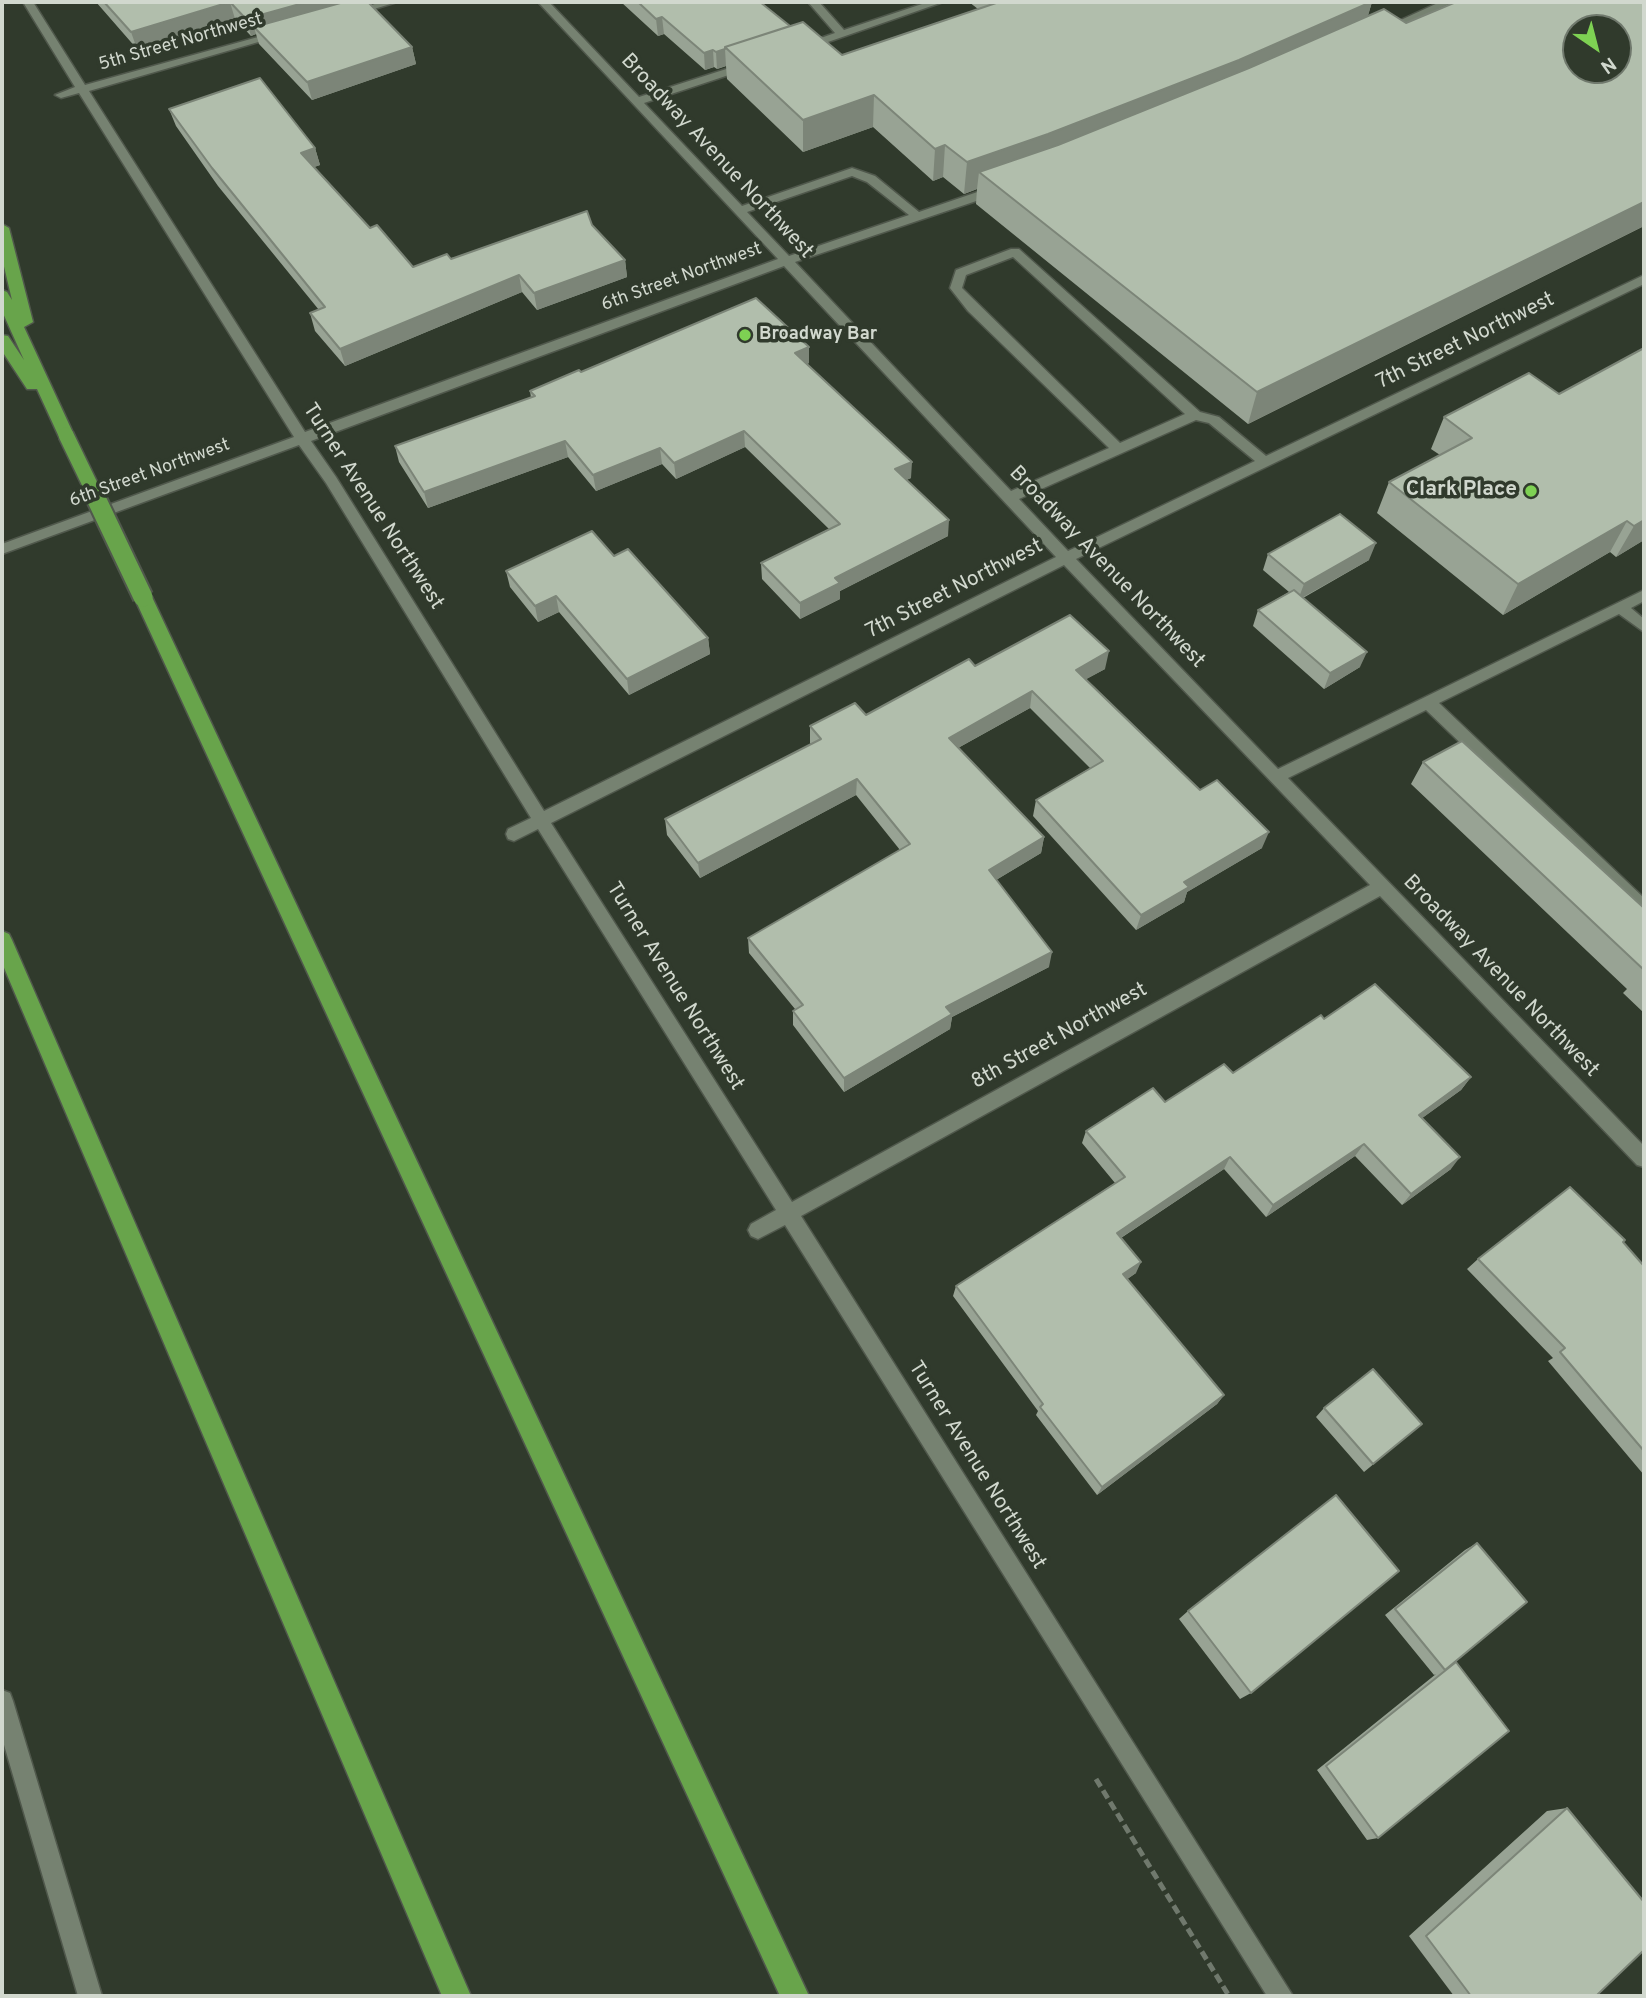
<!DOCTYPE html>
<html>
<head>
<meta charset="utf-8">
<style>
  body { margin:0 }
  #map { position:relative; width:1646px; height:1998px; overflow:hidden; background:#303a2c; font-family:Overpass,sans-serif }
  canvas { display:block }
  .frame { position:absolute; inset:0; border:4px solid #d1d8ce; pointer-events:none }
  .north { position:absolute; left:1562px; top:14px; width:70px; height:70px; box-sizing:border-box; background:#303a2c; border:2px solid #70796d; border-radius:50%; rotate:145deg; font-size:19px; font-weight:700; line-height:28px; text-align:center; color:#d1d8ce }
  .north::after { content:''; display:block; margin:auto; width:24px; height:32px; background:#7ed153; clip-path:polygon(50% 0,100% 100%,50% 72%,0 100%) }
</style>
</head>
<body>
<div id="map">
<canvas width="1646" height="1998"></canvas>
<div class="frame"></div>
<div class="north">N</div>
</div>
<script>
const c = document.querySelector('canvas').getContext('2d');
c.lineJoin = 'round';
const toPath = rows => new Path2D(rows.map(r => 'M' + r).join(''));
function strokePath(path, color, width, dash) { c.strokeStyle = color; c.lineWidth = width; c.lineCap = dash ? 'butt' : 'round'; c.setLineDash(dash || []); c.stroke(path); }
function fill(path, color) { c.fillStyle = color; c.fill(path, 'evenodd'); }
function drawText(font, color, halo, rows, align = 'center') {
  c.font = font + ' Overpass,sans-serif'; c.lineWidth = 7; c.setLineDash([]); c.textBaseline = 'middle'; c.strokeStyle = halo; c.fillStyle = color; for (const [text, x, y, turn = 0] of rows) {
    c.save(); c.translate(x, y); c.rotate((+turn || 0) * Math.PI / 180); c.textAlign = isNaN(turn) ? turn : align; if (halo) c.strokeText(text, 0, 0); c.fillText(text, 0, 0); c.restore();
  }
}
const minor = toPath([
  [23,2,33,2,85,85,276,32,286,34,89,91,305,432,778,259,538,2,549,2,639,97,745,63,753,63,753,67,644,103,742,206,852,168,875,176,919,212,995,186,1003,186,1003,192,795,262,1011,491,1109,448,968,311,950,288,956,270,1011,249,1019,249,1200,412,1219,417,1266,456,1644,275,1644,284,1076,559,1278,769,1644,590,1644,601,1631,608,1644,619,1644,632,1619,614,1439,703,1644,898,1644,915,1638,913,1426,710,1288,778,1644,1146,1644,1167,1637,1165,1380,896,801,1216,1293,1996,1267,1996,785,1225,758,1239,751,1236,748,1230,751,1224,776,1210,538,829,514,841,508,839,506,834,508,829,531,818,326,483,299,445,2,554,2,544,294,437,79,93,61,98,55,95,75,87,23,2],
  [852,176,867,182,909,215,789,256,747,212,852,176],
  [1013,257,1185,414,1120,443,962,288,966,275,1013,257],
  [784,266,1056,557,544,811,336,477,311,441,784,266],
  [1196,420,1209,423,1255,461,1068,551,1019,499,1196,420],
  [1064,565,1370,885,792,1202,551,823,1064,565],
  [381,2,397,2,351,16,346,13,381,2],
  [808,2,819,2,844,30,928,2,943,2,802,51,796,48,798,46,835,33,808,2],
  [1440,2,1453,2,1388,32,1379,30,1440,2],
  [2,1690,10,1693,13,1701,102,1996,78,1996,2,1738,2,1690]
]);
const highway = toPath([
  [2,224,9,228,33,322,24,327,74,435,72,439,60,439,37,389,27,389,2,351,2,335,8,336,24,360,2,311,2,290,7,292,12,300,2,258,2,224],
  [143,591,149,592,152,597,809,1996,780,1996,134,597,137,592,143,591],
  [2,931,9,934,12,940,471,1996,442,1996,2,963,2,931]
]);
strokePath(minor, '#50584c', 3);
strokePath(highway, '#50584c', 3);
strokePath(toPath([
  [1096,1779,1229,1996]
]), '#70796d', 5, [9, 4.5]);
fill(minor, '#768271');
fill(highway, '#68a44b');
const highwayBridgeFar1 = toPath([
  [66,435,96,497]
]);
const highwayBridge = toPath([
  [95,496,143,597]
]);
strokePath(highwayBridgeFar1, '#50584c', 18, []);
strokePath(highwayBridge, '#50584c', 23, []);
strokePath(highwayBridgeFar1, '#68a44b', 15);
strokePath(highwayBridge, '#68a44b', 19);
fill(toPath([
  [96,2,368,2,412,47,416,64,312,100,259,44,256,34,251,36,235,19,137,49],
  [621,2,760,2,790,26,842,55,978,9,969,2,1372,2,1368,15,1406,23,1644,2,1644,226,1248,424,976,204,977,189,964,194,943,177,933,181,873,127,803,152,727,79,726,66,717,69,714,67,705,70,664,34,658,36],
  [169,109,315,148,320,165,314,167,370,228,413,267,592,225,625,260,627,277,537,310,522,292,345,366,315,331,310,313,319,310,218,186,176,126],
  [809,363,807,364,911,478,906,480,948,536,840,591,840,599,800,619,762,579,761,563,830,530,745,447,676,479,662,464,596,491,568,457,428,508,399,462,395,446,531,398,530,391,581,372],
  [1529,373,1644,540,1616,557,1610,552,1503,615,1377,513,1389,482,1440,455,1431,449,1444,417],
  [1268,554,1369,560,1303,598,1360,667,1324,689,1253,626,1258,610,1289,592,1263,570],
  [614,556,708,638,710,654,629,695,559,612,538,622,510,587,506,571],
  [975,666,1105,669,1086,679,1200,790,1262,848,1187,892,1184,902,1136,930,1033,816,1036,800,1090,768,1030,708,958,748,1044,837,1041,853,996,880,1049,967,952,1017,950,1029,844,1092,793,1025,793,1011,795,1009,749,953,748,938,900,850,856,795,700,878,667,835,665,819,811,744,810,743,810,726,866,715],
  [1423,762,1644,908,1644,1013,1623,993,1627,989,1411,784],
  [1324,1019,1471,1077,1461,1090,1422,1118,1451,1169,1402,1205,1355,1156,1266,1217,1224,1169,1121,1238,1136,1273,1127,1279,1224,1395,1217,1404,1097,1495,1036,1415,1038,1411,953,1296,956,1286,1115,1183,1082,1143,1086,1131,1165,1102,1233,1073],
  [1623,1242,1644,1266,1644,1475,1548,1361,1553,1358,1467,1269,1478,1259],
  [1324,1408,1422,1424,1364,1472,1316,1417],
  [1477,1543,1453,1664,1378,1838,1367,1840,1317,1770,1436,1674,1434,1675,1385,1615,1465,1550],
  [1188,1611,1251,1693,1240,1699,1179,1619],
  [1567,1808,1596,1996,1454,1996,1409,1936,1547,1811]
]), '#98a394');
fill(toPath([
  [230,2,235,19,137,49,131,32],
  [307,2,358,2,254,27,256,34,251,36,246,19],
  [1372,2,1363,33,1232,92,979,172,977,189,964,194,967,162],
  [662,17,664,34,658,36,656,19],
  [412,47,416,64,312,100,307,82],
  [725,49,726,66,717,69,716,52],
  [713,50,714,67,705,70,704,53],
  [874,95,873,127,803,152,803,120],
  [945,145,943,177,933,181,935,149],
  [315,148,320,165,306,170,301,153],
  [1644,202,1644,226,1248,424,1257,392],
  [625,260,627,277,537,310,534,293],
  [519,275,522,292,345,366,340,349],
  [809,347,809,363,795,369,795,353],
  [744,431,745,447,676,479,674,463],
  [565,441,568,457,428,508,424,492],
  [660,448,662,464,596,491,593,475],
  [912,462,911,478,895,485,895,469],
  [949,520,948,536,840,591,840,599,800,619,800,603,835,578],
  [1644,520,1644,540,1616,557,1634,526],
  [1627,521,1610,552,1503,615,1518,584],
  [1376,543,1369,560,1298,600,1304,584],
  [556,596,559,612,538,622,535,606],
  [708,638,710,654,629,695,627,679],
  [1109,651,1105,669,1072,687,1076,670],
  [1367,652,1360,667,1324,689,1330,673],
  [1032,691,1030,708,947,754,949,738],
  [857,779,856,795,700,878,698,863],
  [1269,832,1262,848,1187,892,1184,902,1136,930,1141,915,1184,882],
  [1044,837,1041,853,986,886,989,870],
  [1052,952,1049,967,952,1017,950,1029,844,1092,844,1078,946,1007],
  [1471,1077,1461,1090,1410,1127,1419,1115],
  [1364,1144,1355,1156,1266,1217,1273,1205],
  [1230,1157,1224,1169,1113,1243,1117,1233],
  [1460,1157,1451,1169,1402,1205,1411,1194],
  [1141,1262,1136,1273,1119,1285,1123,1274],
  [1224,1395,1217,1404,1097,1495,1102,1487]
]), '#7c8578');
const building = toPath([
  [104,2,307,2,246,19,230,2,131,32,104,2],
  [344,2,368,2,412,47,307,82,254,27,344,2],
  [638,2,760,2,790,26,725,47,725,49,716,52,713,50,704,53,662,17,656,19,638,2],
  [999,2,1371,2,1239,60,1048,134,967,162,945,145,935,149,874,95,803,120,725,47,803,22,842,55,999,2],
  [1456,2,1644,2,1644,202,1257,392,979,172,1058,145,1249,68,1384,9,1406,23,1456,2],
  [1576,28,1618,28,1618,70,1576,70,1576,28],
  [260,78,315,148,301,153,370,228,377,225,413,267,447,254,451,259,587,211,592,225,625,260,534,293,519,275,340,349,310,313,325,307,212,168,169,109,260,78],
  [756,298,809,347,795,353,912,462,895,469,949,520,835,578,840,583,800,603,761,563,840,524,744,431,674,463,660,448,593,475,565,441,424,492,395,446,535,396,530,391,579,370,581,372,756,298],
  [1644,348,1644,520,1634,526,1627,521,1518,584,1389,482,1472,438,1444,417,1529,373,1559,394,1644,348],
  [1340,514,1376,543,1304,584,1268,554,1340,514],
  [592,531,614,556,628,549,708,638,627,679,556,596,535,606,506,571,592,531],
  [1294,590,1367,652,1330,673,1258,610,1294,590],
  [1070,615,1109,651,1076,670,1200,790,1217,780,1269,832,1184,882,1189,887,1141,915,1036,800,1103,761,1032,691,949,738,1044,837,989,870,1052,952,946,1007,952,1014,844,1078,793,1011,803,1005,748,938,910,844,857,779,698,863,665,819,821,739,810,726,855,703,866,715,969,659,975,666,1070,615],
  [1462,741,1644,908,1644,970,1423,762,1462,741],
  [1375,984,1471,1077,1419,1115,1460,1157,1411,1194,1364,1144,1273,1205,1230,1157,1117,1233,1141,1262,1123,1274,1224,1395,1102,1487,1040,1407,1043,1404,956,1286,1125,1177,1086,1131,1153,1088,1165,1102,1224,1064,1233,1073,1321,1015,1324,1019,1375,984],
  [1570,1187,1625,1240,1623,1242,1644,1266,1644,1451,1560,1352,1565,1348,1478,1259,1570,1187],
  [1373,1369,1422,1424,1373,1464,1324,1408,1373,1369],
  [1336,1495,1399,1571,1251,1693,1188,1611,1336,1495],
  [1477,1543,1527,1602,1445,1670,1395,1609,1477,1543],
  [1456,1662,1509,1731,1378,1838,1326,1766,1456,1662],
  [1567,1808,1644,1902,1644,1950,1596,1996,1471,1996,1426,1936,1567,1808]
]);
fill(building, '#b1beac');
strokePath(building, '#7c8578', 2);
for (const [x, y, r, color] of [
  [745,335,7,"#7ed153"],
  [1531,491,7,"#7ed153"]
]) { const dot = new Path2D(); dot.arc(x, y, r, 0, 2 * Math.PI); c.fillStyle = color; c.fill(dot); strokePath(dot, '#303a2c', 2.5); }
drawText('18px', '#d1d8ce', '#303a2c', [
  ["5th Street Northwest",181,43,-16],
  ["6th Street Northwest",682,278,-20],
  ["6th Street Northwest",150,474,-20]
]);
drawText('bold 18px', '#d1d8ce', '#303a2c', [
  ["Broadway Bar",759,335]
], 'left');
drawText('21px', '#d1d8ce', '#303a2c', [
  ["Broadway Avenue Northwest",716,157,47],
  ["7th Street Northwest",1466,342,-26],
  ["Turner Avenue Northwest",372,507,57],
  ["Broadway Avenue Northwest",1106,568,46],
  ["7th Street Northwest",955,590,-27],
  ["Broadway Avenue Northwest",1500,977,46],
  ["Turner Avenue Northwest",674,987,58],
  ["8th Street Northwest",1060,1037,-29],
  ["Turner Avenue Northwest",976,1466,58]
]);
drawText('bold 21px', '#d1d8ce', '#303a2c', [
  ["Clark Place",1517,491]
], 'right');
</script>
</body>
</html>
